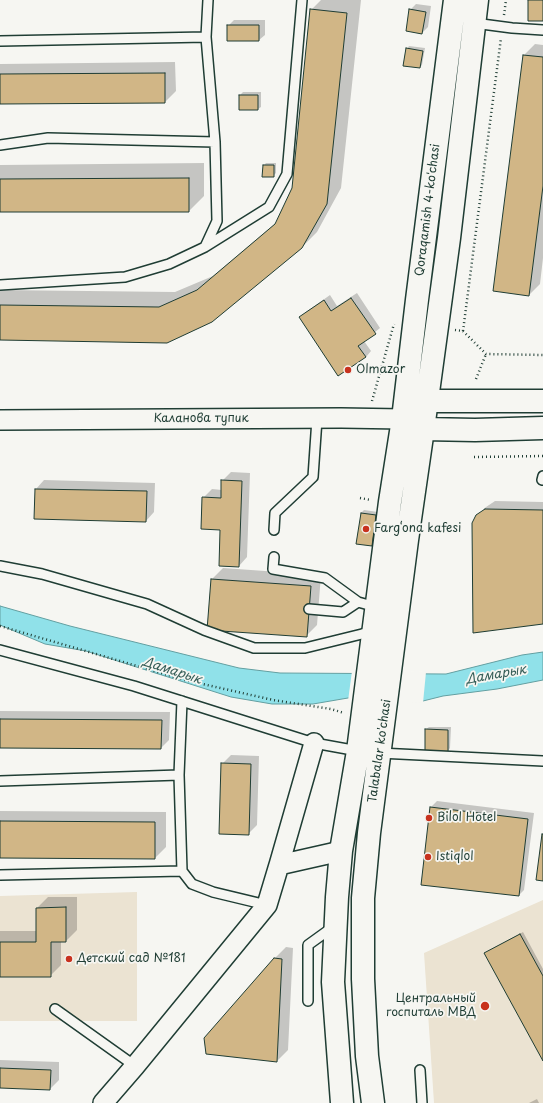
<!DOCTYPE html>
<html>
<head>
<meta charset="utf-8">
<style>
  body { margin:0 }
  canvas { display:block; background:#f6f6f2 }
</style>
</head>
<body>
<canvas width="543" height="1103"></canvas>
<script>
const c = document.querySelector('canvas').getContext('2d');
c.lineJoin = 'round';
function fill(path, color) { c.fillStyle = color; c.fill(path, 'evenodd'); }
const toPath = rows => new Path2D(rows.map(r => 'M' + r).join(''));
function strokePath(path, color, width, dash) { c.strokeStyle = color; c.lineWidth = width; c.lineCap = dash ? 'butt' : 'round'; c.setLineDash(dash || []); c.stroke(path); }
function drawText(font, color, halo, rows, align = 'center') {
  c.font = font + ' "Playpen Sans",sans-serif'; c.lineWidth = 3.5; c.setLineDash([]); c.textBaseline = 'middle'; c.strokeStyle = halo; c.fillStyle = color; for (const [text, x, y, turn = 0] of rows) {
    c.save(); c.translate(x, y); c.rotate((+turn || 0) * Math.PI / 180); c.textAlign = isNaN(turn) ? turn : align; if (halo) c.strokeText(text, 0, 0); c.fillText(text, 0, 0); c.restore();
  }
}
fill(toPath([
  [137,892,137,1021,0,1021,0,896],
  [543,900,543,1103,434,1103,424,953]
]), '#ebe3d2');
const water = toPath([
  [0,606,70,626,239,668,280,673,446,674,522,655,543,652,543,680,497,689,443,696,423,701,348,698,313,704,272,704,231,697,86,651,45,644,0,625,0,606]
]);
fill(water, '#90e1e9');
strokePath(water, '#639fa1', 1);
fill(toPath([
  [352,671,426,672,423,703,348,701]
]), '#f6f6f2');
fill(toPath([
  [321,0,361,0,341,188,317,232,302,247,212,321,0,339,0,291,1,290,175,292,213,276,278,221,293,189,311,10],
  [416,4,431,6,428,27,422,33,410,10],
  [234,20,265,20,265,35,259,40,228,40,228,26],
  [535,44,543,45,543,258,540,284,529,295,524,55],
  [409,46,425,48,422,65,420,67,407,49],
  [175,62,176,91,165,102,0,103,0,64],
  [243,92,261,92,261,107,258,109,240,109,240,95],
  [204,163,204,196,189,211,0,211,0,165],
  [266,163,276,163,276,173,273,176,264,165],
  [357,293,380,328,364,341,371,351,366,357,300,317,306,312,330,295,337,306],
  [231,472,250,473,247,557,239,566,221,529,203,498,212,489,222,490,222,481],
  [44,480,155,483,154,512,146,521,35,518,36,489],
  [495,501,543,502,543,623,477,516,486,507],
  [364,510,378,512,374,542,371,545,357,543,361,513],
  [223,568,321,575,317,625,306,636,212,579],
  [0,711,170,712,169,740,161,748,0,747],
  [429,727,451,727,450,748,448,751,426,729],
  [231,755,259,756,257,825,248,834,222,764],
  [437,801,534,813,524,890,519,895,431,807],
  [0,811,166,812,166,847,155,858,0,857],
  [48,897,77,897,77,930,66,941,61,941,61,965,50,976,0,976,0,931,37,931,37,908],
  [523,932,543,969,543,1059,488,951],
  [286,947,293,948,288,1050,277,1061,275,958],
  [0,1060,59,1062,59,1080,50,1089,0,1087],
  [537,1099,539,1103,529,1103]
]), '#0003');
const building = toPath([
  [528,0,543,0,543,21,528,21,528,0],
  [310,9,347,13,327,204,302,248,212,322,167,343,0,340,0,305,159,307,197,290,275,224,292,188,310,9],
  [409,9,426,12,422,34,406,31,409,9],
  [227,25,259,25,259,41,227,41,227,25],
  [406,48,423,51,420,68,403,66,406,48],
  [523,55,543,57,543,186,529,296,493,291,523,55],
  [165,73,165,103,0,104,0,74,165,73],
  [239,95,258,95,258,110,239,110,239,95],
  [263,165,274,165,274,177,262,177,263,165],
  [189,178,189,212,0,212,0,179,189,178],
  [351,298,376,334,358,346,366,357,338,376,299,317,324,300,331,311,351,298],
  [221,480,242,481,239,567,219,566,220,530,201,529,202,497,221,498,221,480],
  [35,489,147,491,146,522,34,519,35,489],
  [485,509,543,510,543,624,473,633,472,523,476,515,485,509],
  [361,513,376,515,372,546,356,544,361,513],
  [211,579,311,586,307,637,207,630,211,579],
  [0,719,162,720,161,749,0,748,0,719],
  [425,729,448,730,448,752,425,751,425,729],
  [221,763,251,764,249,835,219,834,221,763],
  [430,807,528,819,519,896,421,885,430,807],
  [0,821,155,822,155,859,0,858,0,821],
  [542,834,543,834,543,881,536,880,542,834],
  [66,907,66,942,51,942,51,977,0,977,0,942,36,942,36,908,66,907],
  [520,934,543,976,543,1061,484,953,520,934],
  [274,958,282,959,277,1062,206,1054,204,1038,274,958],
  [0,1068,51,1070,50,1090,0,1088,0,1068]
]);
fill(building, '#d1b686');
strokePath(building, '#1f3d34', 1);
const service = toPath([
  [474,23,512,28,543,30],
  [0,41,206,37],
  [0,145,48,138,215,142],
  [205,247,269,207,287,174,302,0],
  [0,285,125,277,169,264,205,247,217,221,215,142,206,37,208,0],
  [542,480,543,476],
  [274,530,275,513,313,477,317,419],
  [274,557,273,569,325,578,358,602,376,607],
  [0,566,42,574,147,604,204,630,254,648,305,648,362,634,373,632],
  [309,609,343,612,358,602],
  [0,650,134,686,314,743,358,751],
  [379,753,543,761],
  [0,781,179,775],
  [182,871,192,884,213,892,267,905],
  [0,875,182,871,179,775,182,701],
  [308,1001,308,945,333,927],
  [55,1009,135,1066],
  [420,1070,422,1103]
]);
const minor = toPath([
  [0,420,341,418,403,419],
  [279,865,314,743],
  [103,1103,135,1066,267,905,279,865,341,851]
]);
const secondary = toPath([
  [415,410,427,401,543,401],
  [409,422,423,429,475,430,543,428],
  [342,1103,333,982,337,897,341,851,358,751,390,502,403,419,417,300,455,0],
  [373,1103,367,1056,363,979,363,898,369,833,407,540,423,429,449,238,477,0]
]);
strokePath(service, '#1f3d34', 12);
strokePath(minor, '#1f3d34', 22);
strokePath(secondary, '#1f3d34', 25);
strokePath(toPath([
  [504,15,506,0],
  [455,330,463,331,486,354,543,355],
  [463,331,501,38],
  [476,379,486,354],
  [372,401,394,324],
  [474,457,543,456],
  [360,498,371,500],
  [0,626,185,680,273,700,331,709,344,713]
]), '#1f3d34', 2.5, [1, 3]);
strokePath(service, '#f6f6f2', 9);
strokePath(minor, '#f6f6f2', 19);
strokePath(secondary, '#f6f6f2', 22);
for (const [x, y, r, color] of [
  [348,370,4,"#c8321e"],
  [366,529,4,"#c8321e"],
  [429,818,4,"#c8321e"],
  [428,857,4,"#c8321e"],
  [69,959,4,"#c8321e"],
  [485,1006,5,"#c8321e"]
]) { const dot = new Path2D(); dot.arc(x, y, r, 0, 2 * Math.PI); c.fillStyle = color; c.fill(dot); strokePath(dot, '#f6f6f2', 1.5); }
drawText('12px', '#1f3d34', '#f6f6f2', [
  ["Qoraqamish 4-ko'chasi",428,210,-83],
  ["Каланова тупик",201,419],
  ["Talabalar ko'chasi",380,751,-82]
]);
drawText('12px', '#1f3d34', '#f6f6f2', [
  ["Olmazor",356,370],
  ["Farg‘ona kafesi",374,529],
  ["Bilol Hotel",437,818],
  ["Istiqlol",436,857],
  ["Детский сад №181",77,959],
  ["Центральный",476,999,"right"],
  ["госпиталь МВД",476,1013,"right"]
], 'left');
drawText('italic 13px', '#365e58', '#f6f6f2', [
  ["Дамарык",172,671,18],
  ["Дамарык",496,675,-10]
]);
</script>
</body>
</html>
